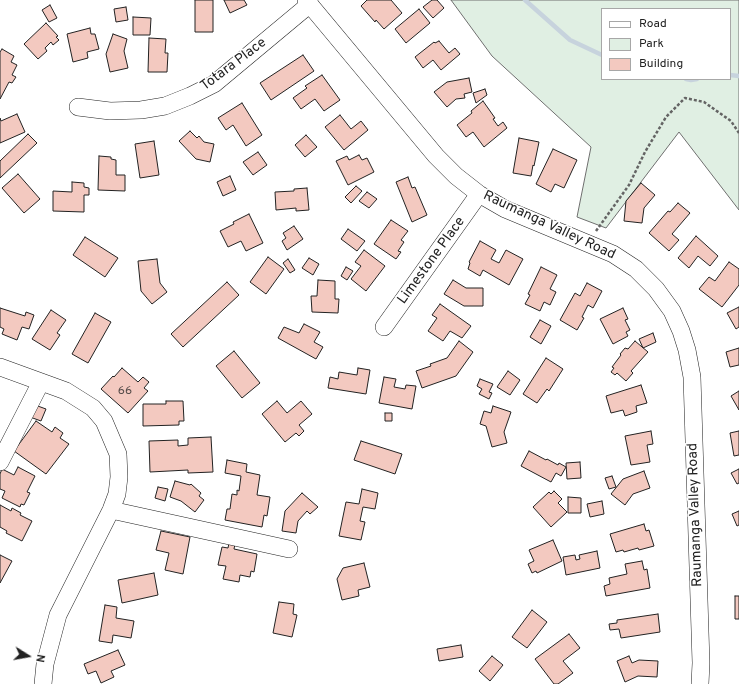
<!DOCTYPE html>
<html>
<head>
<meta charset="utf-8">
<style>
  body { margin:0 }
  #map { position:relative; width:739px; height:684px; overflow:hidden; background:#fff; font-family:Overpass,sans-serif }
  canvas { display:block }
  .legend { position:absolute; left:601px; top:8px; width:130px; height:72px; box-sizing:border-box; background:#fff; border:1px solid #a7a7a7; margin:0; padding:5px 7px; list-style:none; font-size:12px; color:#222 }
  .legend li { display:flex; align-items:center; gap:8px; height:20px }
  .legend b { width:20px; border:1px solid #a7a7a7 }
  .north { position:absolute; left:8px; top:636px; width:40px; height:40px; -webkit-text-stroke:3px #fff; paint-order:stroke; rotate:101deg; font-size:11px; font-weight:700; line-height:16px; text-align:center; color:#222 }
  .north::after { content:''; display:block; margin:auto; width:14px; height:18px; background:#222; clip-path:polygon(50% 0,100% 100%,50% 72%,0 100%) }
</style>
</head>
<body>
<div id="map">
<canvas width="739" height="684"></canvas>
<ul class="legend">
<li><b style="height:5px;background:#fff"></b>Road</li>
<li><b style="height:11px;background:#e0efe3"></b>Park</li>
<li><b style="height:11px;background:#f3c9c0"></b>Building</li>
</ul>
<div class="north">N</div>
</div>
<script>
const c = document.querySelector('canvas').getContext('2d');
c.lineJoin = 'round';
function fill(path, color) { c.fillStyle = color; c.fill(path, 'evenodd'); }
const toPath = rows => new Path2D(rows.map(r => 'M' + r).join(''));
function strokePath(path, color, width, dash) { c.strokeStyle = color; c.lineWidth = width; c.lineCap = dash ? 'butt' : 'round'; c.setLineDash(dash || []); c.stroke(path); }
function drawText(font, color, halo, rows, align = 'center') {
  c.font = font + ' Overpass,sans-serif'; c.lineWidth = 3; c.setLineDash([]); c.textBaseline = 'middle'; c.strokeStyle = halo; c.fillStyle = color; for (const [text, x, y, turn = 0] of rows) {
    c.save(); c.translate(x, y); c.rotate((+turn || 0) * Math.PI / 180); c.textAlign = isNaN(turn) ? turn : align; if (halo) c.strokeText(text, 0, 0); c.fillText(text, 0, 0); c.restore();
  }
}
const green = toPath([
  [451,0,739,0,739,210,679,132,606,228,577,217,591,147,492,56,451,0],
  [602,9,730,9,730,79,602,79,602,9]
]);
fill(green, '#e0efe3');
strokePath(green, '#6f6f6f', 1);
strokePath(toPath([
  [525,0,570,40,602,55],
  [730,75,739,76],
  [686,79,691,80,697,79]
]), '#c7d3dd', 4.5);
const building = toPath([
  [195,0,213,0,213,32,195,32,195,0],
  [224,0,244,0,247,5,230,13,224,0],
  [367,0,391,0,402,13,384,29,376,20,375,22,361,6,367,0],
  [432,0,437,0,444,8,433,18,423,7,432,0],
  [50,5,57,18,49,22,42,10,50,5],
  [126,7,128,20,116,22,114,9,126,7],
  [419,9,430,23,406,43,395,29,419,9],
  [133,17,151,18,150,35,133,35,133,17],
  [46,23,58,36,56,37,59,40,53,45,51,42,45,48,47,51,38,59,24,44,46,23],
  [90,28,91,34,95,34,99,49,87,52,88,58,73,62,67,34,90,28],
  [113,34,127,39,124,51,128,68,110,72,106,54,113,34],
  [149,38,166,39,165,53,168,53,167,72,148,72,149,38],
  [439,41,449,53,455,48,460,54,441,70,433,60,423,68,415,57,434,42,435,43,439,41],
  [2,49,14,56,11,62,17,65,12,75,16,77,12,83,9,82,0,99,0,52,2,49],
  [303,55,314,71,271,100,260,83,303,55],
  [322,75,340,100,324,111,315,99,301,109,293,98,307,88,305,86,322,75],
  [469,78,472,92,464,94,465,98,456,99,447,107,434,92,447,82,469,78],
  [485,89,487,95,476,103,473,93,485,89],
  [483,101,495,118,493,119,498,126,503,122,507,128,484,147,473,132,466,137,457,125,472,113,471,111,483,101],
  [242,103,262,135,246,146,233,125,226,130,218,118,242,103],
  [17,114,25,132,0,143,0,118,1,121,17,114],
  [340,115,351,129,361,121,368,130,344,150,325,127,340,115],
  [190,131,197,138,199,136,204,142,214,144,210,162,196,159,179,141,190,131],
  [28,134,37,143,0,178,0,161,28,134],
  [306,135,317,147,305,157,295,145,306,135],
  [519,138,539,142,534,166,533,165,531,176,513,173,519,138],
  [154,141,159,175,140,178,135,144,154,141],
  [553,149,577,160,564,188,555,184,551,192,536,184,553,149],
  [258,152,267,165,253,175,243,162,258,152],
  [359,155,362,160,367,158,374,172,348,185,336,161,347,156,349,160,359,155],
  [99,156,111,157,111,159,116,160,116,175,125,175,125,191,98,190,99,156],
  [18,174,40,199,24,213,2,188,18,174],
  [230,176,236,190,223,196,217,182,230,176],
  [408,177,412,188,415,187,427,215,412,222,396,182,408,177],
  [72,182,84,183,84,187,89,188,89,195,84,195,84,212,53,211,53,191,72,192,72,182],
  [641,183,655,195,644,208,642,223,624,221,626,201,641,183],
  [356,186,362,191,351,203,345,197,356,186],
  [307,188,309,210,296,211,296,208,276,210,275,192,294,191,294,189,307,188],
  [367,192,377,199,369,208,359,201,367,192],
  [678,203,690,213,672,234,679,240,669,251,649,233,668,211,670,212,678,203],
  [249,214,263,243,246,251,241,241,228,247,220,231,234,224,233,222,249,214],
  [391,220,408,231,401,240,404,242,398,251,401,252,396,259,374,244,391,220],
  [294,226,303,239,287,250,282,241,286,238,283,233,294,226],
  [348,229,365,241,357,251,341,239,348,229],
  [696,236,718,256,710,266,698,256,689,268,678,258,696,236],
  [85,237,118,258,105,277,73,255,85,237],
  [480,241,496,250,491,259,499,263,506,250,523,259,509,285,483,270,480,276,468,269,470,263,469,262,480,241],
  [364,250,385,266,366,291,351,279,361,266,355,262,364,250],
  [268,257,284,269,266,294,250,282,268,257],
  [309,258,319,264,313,275,302,268,309,258],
  [157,259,160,283,167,292,152,304,141,291,138,261,157,259],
  [288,259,295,270,290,273,283,263,288,259],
  [729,262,739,269,739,285,722,307,699,289,709,277,715,281,729,262],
  [346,267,353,271,347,280,341,276,346,267],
  [541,267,557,275,550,289,556,292,550,305,544,302,540,311,525,304,530,295,528,294,541,267],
  [318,280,335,281,335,299,339,299,338,313,312,312,311,296,317,296,318,280],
  [453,280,466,288,483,288,483,306,464,306,444,294,453,280],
  [227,282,239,295,183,347,171,334,227,282],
  [587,283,602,291,593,308,588,305,582,317,584,318,577,330,560,320,575,293,580,296,587,283],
  [440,304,471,326,462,338,450,331,443,341,428,331,437,318,432,315,440,304],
  [739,307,739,327,736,329,727,313,739,307],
  [0,308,25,316,26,312,34,315,29,329,22,327,17,340,2,334,4,329,0,327,0,308],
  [623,308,628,319,625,320,630,330,626,332,628,336,613,344,600,319,623,308],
  [51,310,66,320,57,333,60,335,50,350,32,339,51,310],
  [95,313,111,322,88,363,72,354,95,313],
  [540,320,551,326,541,344,530,337,540,320],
  [304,324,320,332,314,342,323,347,316,359,278,338,284,327,299,333,304,324],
  [653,333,656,342,643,348,639,339,653,333],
  [459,341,473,352,456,376,422,388,416,371,431,366,430,364,447,358,459,341],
  [635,341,648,352,631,371,633,373,626,381,617,373,615,375,611,372,614,368,612,367,621,355,620,354,625,348,628,349,635,341],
  [739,348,739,365,730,367,726,352,739,348],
  [234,351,260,383,242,398,216,366,234,351],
  [546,358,563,369,549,391,547,389,537,403,523,394,546,358],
  [122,368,138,382,143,377,149,382,144,388,148,391,128,413,101,389,113,376,114,377,122,368],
  [358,368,370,370,366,394,328,388,330,377,338,379,339,372,357,375,358,368],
  [508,371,520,380,510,395,497,387,508,371],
  [384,377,396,379,394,387,405,389,406,385,416,386,412,409,379,403,384,377],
  [480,379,493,384,489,392,492,393,489,399,479,394,482,389,477,386,480,379],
  [641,385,647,403,636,406,637,412,625,416,623,410,611,413,606,396,641,385],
  [739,391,739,410,731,396,739,391],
  [166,401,183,401,184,421,179,421,179,425,143,426,143,404,166,404,166,401],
  [277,401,287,413,301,401,312,414,299,425,304,431,299,436,296,433,285,442,262,414,277,401],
  [35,405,46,409,41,421,30,417,35,405],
  [493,406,511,412,504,432,507,443,492,447,486,426,480,424,484,411,491,413,493,406],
  [385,413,392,413,392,421,385,421,385,413],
  [36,421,52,432,55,427,63,433,60,438,69,444,46,474,14,451,36,421],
  [651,431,653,444,647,445,650,462,631,465,625,436,651,431],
  [739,431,739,455,734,456,730,433,739,431],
  [211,437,213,472,188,473,188,470,150,472,149,441,178,440,178,446,188,445,188,438,211,437],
  [361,441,402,454,395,474,354,460,361,441],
  [529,451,546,460,547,459,558,465,559,463,566,467,561,476,556,473,551,482,521,466,529,451],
  [227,460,247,464,246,472,260,475,257,495,270,497,267,516,264,515,262,527,225,520,227,509,230,509,232,494,237,495,237,490,239,491,241,476,225,473,227,460],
  [580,462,581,478,567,479,566,463,580,462],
  [18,467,35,476,27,492,30,493,24,505,21,504,20,507,2,498,5,491,0,489,0,474,2,469,14,475,18,467],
  [739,469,739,483,737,484,731,473,739,469],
  [644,471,650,488,633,494,625,505,611,494,623,479,644,471],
  [612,476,616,487,609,489,605,478,612,476],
  [175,481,190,485,191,484,201,493,199,496,204,500,195,512,181,501,170,497,175,481],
  [158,487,168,489,165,501,155,498,158,487],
  [362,489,378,493,375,509,363,507,360,521,365,522,361,540,339,536,346,502,359,504,362,489],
  [554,491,562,499,558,503,567,512,551,527,533,507,549,492,551,494,554,491],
  [302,493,318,507,310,514,307,511,298,521,296,533,282,531,285,511,302,493],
  [568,497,581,498,581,513,568,513,568,497],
  [602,501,604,514,590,517,587,504,602,501],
  [0,505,11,511,12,508,21,513,20,515,32,521,22,541,6,533,7,531,0,527,0,505],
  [739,511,739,525,737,526,732,514,739,511],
  [644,524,646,531,649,530,654,546,639,550,638,548,624,552,623,550,616,552,610,534,644,524],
  [161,531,190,537,183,574,165,570,169,553,156,550,161,531],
  [553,540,562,561,537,573,536,571,532,573,528,564,534,561,529,550,553,540],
  [229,543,235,544,234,549,257,554,254,572,251,571,250,577,240,575,239,582,223,579,226,566,218,565,222,547,228,548,229,543],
  [597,551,600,568,566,575,563,557,575,555,576,560,580,559,579,555,597,551],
  [0,555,12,561,0,583,0,555],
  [642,561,644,570,647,569,650,588,606,596,604,586,610,584,609,578,627,574,625,564,642,561],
  [364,563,370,587,358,590,359,596,342,600,337,579,343,568,364,563],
  [154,573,158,595,122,603,118,580,154,573],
  [735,596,739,596,739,619,735,619,735,596],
  [279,602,294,604,293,614,297,615,292,637,273,633,279,602],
  [105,605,117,607,116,618,134,621,131,638,113,635,112,643,99,641,105,605],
  [532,610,547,622,527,648,512,637,532,610],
  [658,614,660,632,621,638,619,629,610,630,609,624,617,623,617,620,658,614],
  [569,634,580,648,563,661,573,673,558,684,554,684,535,659,569,634],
  [461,645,463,657,439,661,437,649,461,645],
  [118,650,125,665,111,671,114,677,101,683,96,671,88,674,84,664,118,650],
  [492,656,503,665,490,681,479,671,492,656],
  [629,656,632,663,639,660,658,661,657,677,638,676,625,682,617,661,629,656]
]);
fill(building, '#f3c9c0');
strokePath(building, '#222', 1);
const minor = toPath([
  [306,0,436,156,456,176,479,194,505,209,613,254,636,269,656,289,672,311,681,331,687,350,692,377,701,663,700,684],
  [78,107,110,111,141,110,165,106,190,96,214,84,310,4],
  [384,327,479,194],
  [0,367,66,391,93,408,104,421,118,454,119,477,117,494,111,510,58,615,45,664,43,684],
  [0,462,41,382],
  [111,510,289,549]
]);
strokePath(minor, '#222', 18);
strokePath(toPath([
  [596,231,629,185,645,152,666,117,685,98,704,102,731,121,739,133]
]), '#646464', 2.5, [3, 2]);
strokePath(minor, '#fff', 17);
drawText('12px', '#564c4a', null, [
  ["66",125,392]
]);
drawText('14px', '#222', '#fff', [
  ["Totara Place",234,65,-37],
  ["Raumanga Valley Road",549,226,25],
  ["Limestone Place",432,261,-54],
  ["Raumanga Valley Road",696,515,-92]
]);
</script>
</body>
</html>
